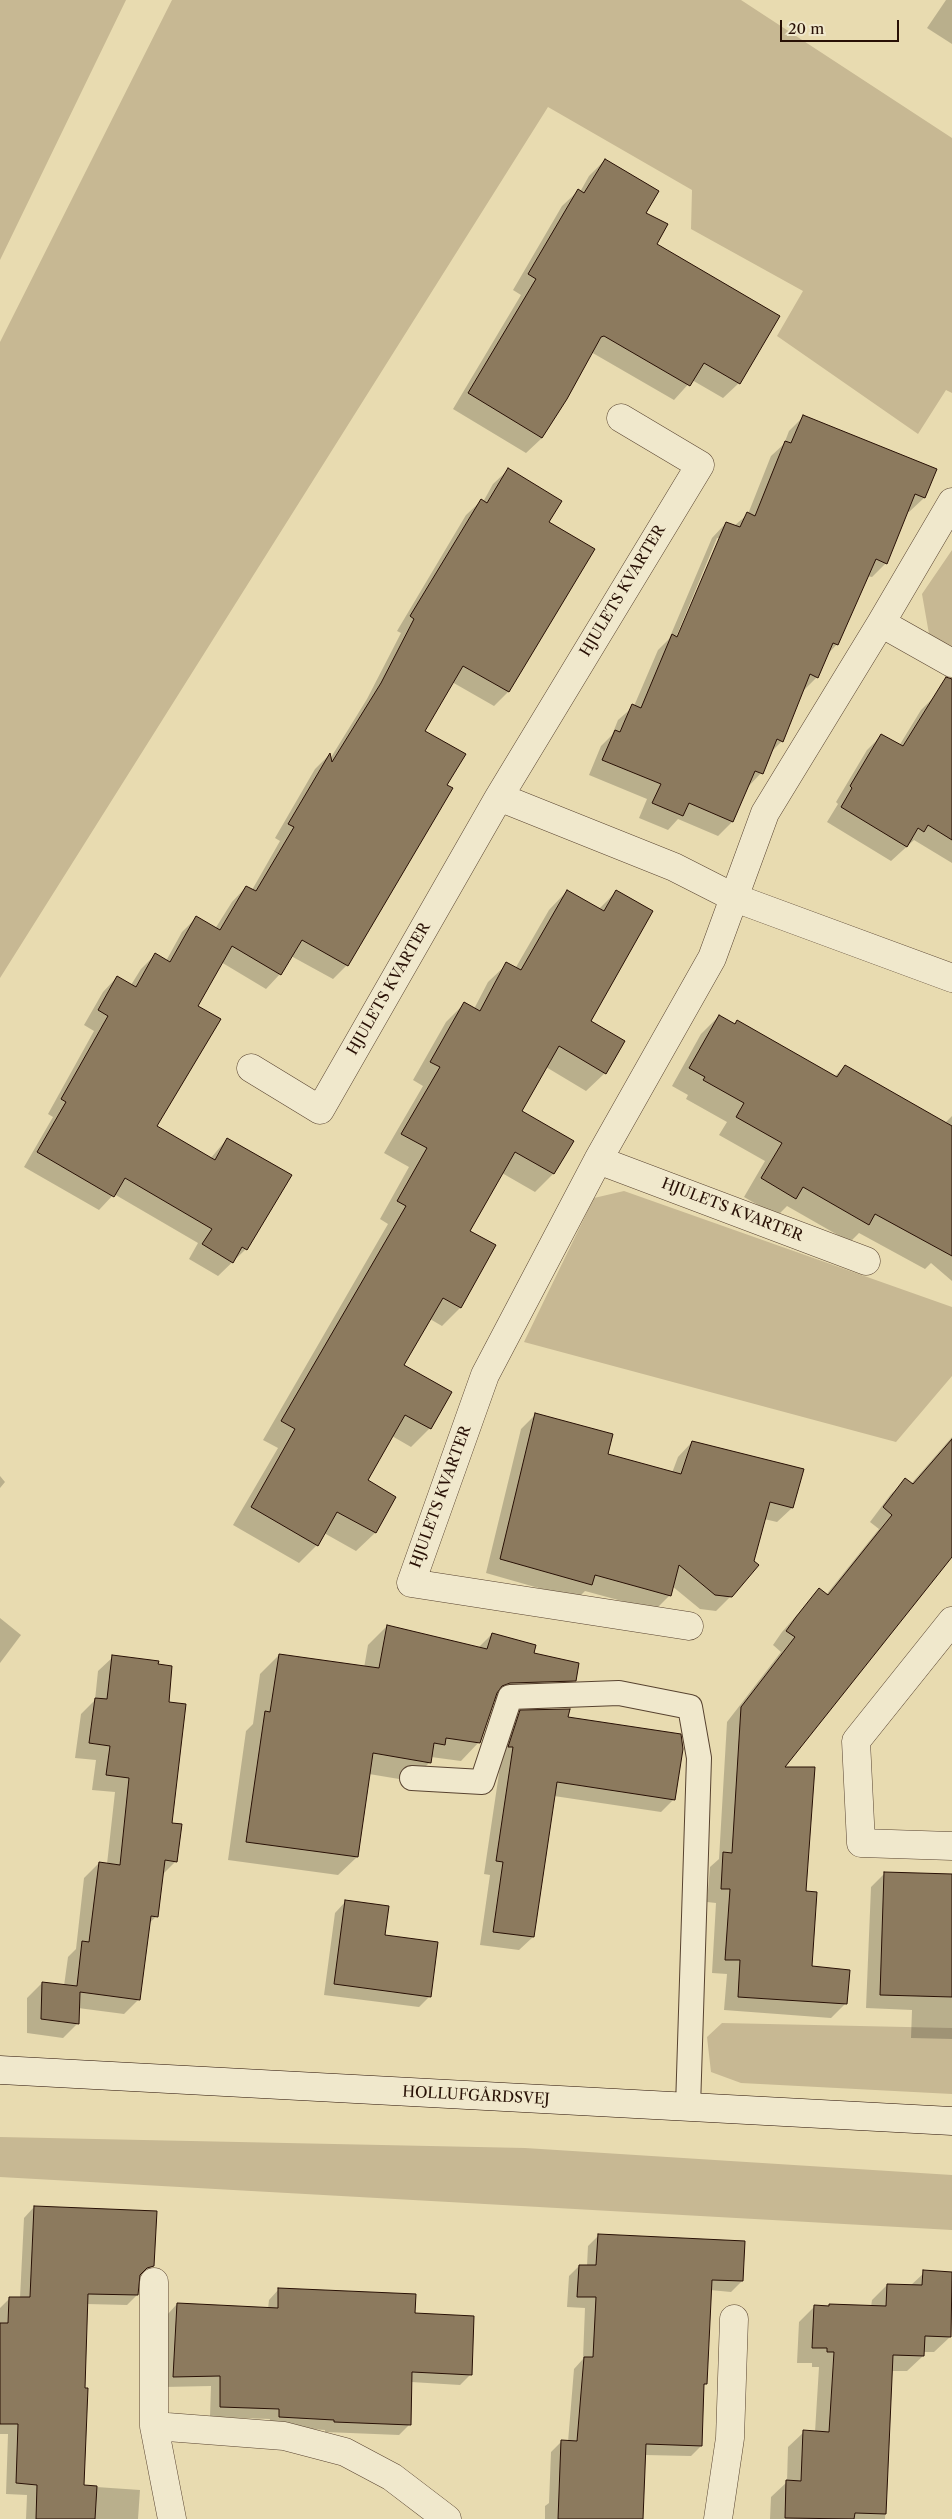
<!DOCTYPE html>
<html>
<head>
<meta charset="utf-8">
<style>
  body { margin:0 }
  #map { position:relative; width:952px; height:2519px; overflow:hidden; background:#e8dbb0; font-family:"Libre Caslon Text",serif }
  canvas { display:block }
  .scale { position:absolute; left:780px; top:20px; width:119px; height:22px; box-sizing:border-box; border:2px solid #281005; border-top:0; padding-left:6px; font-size:15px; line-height:18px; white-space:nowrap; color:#281005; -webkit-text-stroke:4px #f0e8cc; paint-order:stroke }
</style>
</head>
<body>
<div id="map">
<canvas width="952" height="2519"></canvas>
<div class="scale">20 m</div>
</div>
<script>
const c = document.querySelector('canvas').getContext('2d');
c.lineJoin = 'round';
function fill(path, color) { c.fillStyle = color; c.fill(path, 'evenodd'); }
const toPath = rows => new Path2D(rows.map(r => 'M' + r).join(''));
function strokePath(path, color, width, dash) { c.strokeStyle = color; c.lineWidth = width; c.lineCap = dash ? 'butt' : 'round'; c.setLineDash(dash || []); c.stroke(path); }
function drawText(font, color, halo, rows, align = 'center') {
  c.font = font + ' "Libre Caslon Text",serif'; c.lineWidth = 4; c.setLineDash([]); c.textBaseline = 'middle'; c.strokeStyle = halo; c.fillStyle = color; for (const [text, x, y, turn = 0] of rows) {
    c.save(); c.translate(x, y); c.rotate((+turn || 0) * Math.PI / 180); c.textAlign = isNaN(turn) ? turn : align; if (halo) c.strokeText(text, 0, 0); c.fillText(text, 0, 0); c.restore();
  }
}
fill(toPath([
  [0,0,126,0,0,260],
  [172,0,741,0,952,138,952,393,946,390,918,434,777,336,803,291,691,229,692,190,548,107,0,978,0,342],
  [952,550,952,646,929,634,922,594],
  [624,1191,952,1307,952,1376,896,1442,524,1342,594,1198],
  [722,2023,952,2028,952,2094,741,2083,711,2072,707,2037],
  [0,2137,525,2148,952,2175,952,2230,0,2177]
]), '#c7b893');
fill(toPath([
  [946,0,952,0,952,44,927,28],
  [605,160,644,214,656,245,739,383,723,398,692,380,674,400,591,352,542,438,526,453,453,409,521,295,513,290,562,206,578,191,580,192,589,176],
  [803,417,935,470,924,498,909,512,907,511,886,563,872,577,867,576,837,644,827,655,817,677,803,691,782,741,770,753,761,773,747,788,732,822,718,836,678,819,668,830,639,818,647,799,589,775,601,746,612,735,618,720,634,706,658,650,669,639,712,538,726,523,734,526,748,514,771,456,784,444,789,431],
  [717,538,720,538,676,643,674,642],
  [508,470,548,522,508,692,494,706,452,682,423,731,446,786,347,965,333,979,291,956,280,974,266,989,221,962,196,1006,155,1126,210,1159,227,1139,246,1249,218,1276,189,1259,198,1243,114,1194,99,1210,24,1167,53,1117,48,1114,94,1031,84,1025,103,992,117,977,131,985,141,969,155,955,166,961,182,932,196,918,215,929,232,902,246,887,252,890,280,841,275,838,315,769,329,755,330,759,367,699,401,633,397,631,466,515,481,501,483,502,493,484],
  [936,695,952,705,952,863,914,840,891,861,827,822,838,804,836,802,867,750,882,735,899,746,921,710],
  [567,891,599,909,616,892,589,1021,605,1073,586,1091,546,1067,520,1112,572,1142,553,1174,535,1192,502,1173,469,1232,460,1308,442,1326,430,1319,403,1365,450,1393,430,1428,411,1447,392,1436,366,1481,395,1497,375,1533,356,1551,324,1533,317,1545,299,1563,233,1525,278,1448,263,1440,388,1224,380,1219,409,1167,384,1153,423,1086,413,1080,446,1022,465,1003,474,1009,488,982,507,964,515,969,549,910],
  [719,1016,834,1077,845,1066,945,1123,952,1116,952,1281,931,1263,925,1269,859,1233,850,1242,787,1206,777,1216,744,1197,765,1161,719,1135,727,1122,686,1099,688,1095,672,1086,701,1034],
  [536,1414,606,1455,672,1473,678,1457,692,1442,802,1470,792,1508,777,1522,764,1519,731,1596,716,1611,700,1609,672,1586,670,1595,655,1610,585,1591,577,1599,486,1573,521,1429],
  [952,1437,952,1555,782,1769,805,1892,811,1967,849,1971,845,2004,831,2018,724,2010,727,1974,712,1973,716,1903,707,1902,710,1867,719,1859,727,1722,781,1652,773,1645,782,1632,819,1590,826,1595,879,1529,870,1522,891,1494,906,1480,911,1484],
  [0,1476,5,1482,0,1488],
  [0,1618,21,1635,0,1663],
  [387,1626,478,1648,492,1634,532,1654,574,1680,556,1699,493,1701,479,1742,461,1761,431,1757,430,1762,411,1781,369,1774,357,1857,338,1875,228,1860,246,1731,253,1724,260,1674,279,1655,364,1668,368,1645],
  [113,1657,157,1665,167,1703,171,1824,176,1861,162,1875,157,1916,148,1924,139,1999,124,2014,78,2008,78,2023,63,2038,27,2033,27,1998,42,1983,64,1986,68,1957,76,1949,84,1878,99,1863,107,1864,115,1792,92,1790,96,1760,75,1758,81,1714,95,1700,98,1671],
  [521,1712,567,1718,674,1799,661,1812,554,1796,533,1937,519,1950,480,1945,490,1875,484,1874,501,1760,507,1725],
  [885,1873,952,1875,952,2039,911,2038,912,2010,866,2008,871,1887],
  [346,1901,383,1936,430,1996,419,2007,324,1995,335,1913],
  [34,2207,153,2266,139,2278,137,2295,127,2305,87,2304,82,2486,140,2490,138,2519,26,2519,27,2495,6,2494,8,2434,0,2434,0,2308,10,2298,20,2298,24,2218],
  [598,2236,742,2281,731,2292,710,2290,706,2383,703,2387,701,2446,691,2456,645,2455,642,2519,545,2519,545,2506,549,2503,551,2452,562,2441,568,2442,574,2369,583,2359,585,2308,567,2307,569,2276,579,2266,587,2266,588,2246],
  [952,2272,950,2337,934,2352,923,2352,923,2356,907,2371,891,2371,885,2519,770,2519,771,2497,787,2482,788,2447,804,2432,815,2432,819,2367,812,2367,812,2363,797,2363,799,2322,814,2307,827,2307,829,2305,871,2307,872,2300,887,2285,910,2286,924,2273],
  [279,2289,414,2315,471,2374,460,2385,411,2382,409,2425,399,2435,325,2432,325,2430,269,2426,270,2419,210,2417,211,2386,164,2387,167,2315,177,2304,268,2309,269,2300]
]), '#0003');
const building = toPath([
  [605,159,659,191,646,213,668,224,657,244,780,316,740,384,704,363,690,386,604,336,601,337,567,399,542,438,468,393,536,279,528,274,578,189,584,193,605,159],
  [803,415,937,469,925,498,915,494,887,564,876,559,838,645,833,643,818,678,810,674,783,742,777,739,763,774,755,771,733,822,689,803,683,816,652,803,661,784,602,760,615,730,620,732,632,704,641,708,672,634,677,637,726,522,740,527,747,512,755,516,785,441,791,443,803,415],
  [508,468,562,501,549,522,595,549,509,692,463,666,425,731,466,754,447,785,453,788,348,966,302,940,281,975,232,946,198,1006,221,1019,157,1126,215,1160,227,1138,292,1175,247,1250,242,1247,233,1263,202,1244,212,1229,125,1178,114,1197,37,1152,66,1102,61,1099,108,1016,98,1010,117,976,136,987,155,953,170,962,196,916,220,930,246,886,256,891,294,827,288,824,330,753,332,762,381,683,414,619,410,616,481,499,487,503,508,468],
  [946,677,952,679,952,840,928,825,924,832,918,828,907,847,841,807,852,788,850,786,881,734,903,746,946,677],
  [567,890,604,911,616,890,653,911,591,1021,625,1041,606,1074,559,1046,522,1111,574,1141,554,1174,515,1152,470,1231,496,1245,461,1308,443,1298,404,1365,452,1392,431,1429,405,1415,368,1480,396,1497,376,1533,337,1512,318,1546,251,1507,295,1429,281,1421,406,1206,397,1201,427,1148,401,1134,440,1067,430,1062,464,1002,480,1011,506,962,521,970,567,890],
  [719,1015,735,1024,737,1020,837,1077,845,1065,952,1126,952,1256,875,1214,869,1225,803,1187,796,1199,761,1178,782,1143,736,1117,744,1103,703,1080,705,1077,689,1068,719,1015],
  [535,1413,613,1434,608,1454,681,1474,692,1441,804,1469,793,1508,770,1502,754,1561,759,1565,732,1597,715,1595,679,1565,671,1596,595,1575,592,1585,500,1559,535,1413],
  [952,1439,952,1557,785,1767,815,1767,806,1891,817,1892,812,1966,850,1970,847,2004,738,1997,740,1960,725,1960,730,1889,721,1889,723,1852,732,1853,741,1707,795,1637,786,1631,796,1617,819,1588,828,1595,892,1515,883,1507,905,1478,913,1484,952,1439],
  [387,1625,487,1649,492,1633,536,1645,534,1653,579,1663,576,1681,510,1683,502,1686,497,1693,480,1743,446,1738,445,1745,434,1743,431,1763,373,1753,358,1857,246,1842,265,1711,270,1712,279,1654,379,1668,387,1625],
  [112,1655,159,1661,158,1664,172,1666,169,1702,186,1704,172,1823,182,1824,177,1862,165,1860,158,1917,151,1916,140,2000,80,1992,79,2024,41,2019,42,1982,77,1986,82,1941,89,1942,99,1862,120,1865,129,1778,106,1775,110,1746,89,1743,95,1698,107,1699,112,1655],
  [570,1709,568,1717,681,1734,683,1749,675,1800,557,1782,534,1937,493,1932,503,1862,496,1861,513,1747,508,1747,520,1710,570,1709],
  [884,1872,952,1874,952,1997,880,1995,884,1872],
  [345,1900,389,1906,385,1935,438,1942,431,1997,334,1984,345,1900],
  [34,2206,157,2211,154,2266,147,2268,140,2275,138,2295,88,2294,85,2388,88,2388,84,2485,97,2486,95,2519,36,2519,37,2485,16,2483,18,2424,0,2424,0,2323,8,2323,9,2297,30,2297,34,2206],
  [598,2234,745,2241,743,2281,712,2280,707,2384,704,2384,702,2446,646,2444,643,2519,558,2519,561,2440,577,2441,584,2357,593,2357,596,2297,577,2297,579,2265,596,2265,598,2234],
  [923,2270,952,2272,951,2337,925,2336,924,2356,893,2355,886,2514,855,2513,854,2519,785,2518,786,2480,801,2481,803,2430,829,2432,834,2352,827,2352,827,2348,812,2348,814,2305,829,2306,829,2304,886,2306,887,2284,922,2285,923,2270],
  [278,2288,416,2294,415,2313,474,2316,472,2375,412,2372,411,2425,334,2422,334,2420,279,2417,279,2409,220,2407,220,2376,173,2377,177,2303,278,2308,278,2288]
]);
fill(building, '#8c7a5e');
strokePath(building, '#281005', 1);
const lane = toPath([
  [412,1778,482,1782,510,1697,619,1693,690,1707,699,1758,688,2107]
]);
const street = toPath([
  [881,623,952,663],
  [499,797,674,867,735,898,952,978],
  [251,1068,320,1110,499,797,700,465,621,418],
  [598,1160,866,1261],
  [952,1621,856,1741,861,1843,952,1846],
  [689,1626,411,1583,485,1375,598,1160,712,958,765,813,881,623,952,502],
  [154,2282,154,2426,172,2519],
  [154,2426,284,2436,345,2452,392,2477,447,2519],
  [718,2519,730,2438,734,2319]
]);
const secondary = toPath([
  [0,2070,952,2121]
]);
strokePath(lane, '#584330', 26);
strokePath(street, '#584330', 29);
strokePath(secondary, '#281005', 29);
strokePath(lane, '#f0e8cc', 24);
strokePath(street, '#f0e8cc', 28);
strokePath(secondary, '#f0e8cc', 28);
drawText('15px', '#281005', '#f0e8cc', [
  ["HJULETS KVARTER",623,591,-59],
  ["HJULETS KVARTER",389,989,-60],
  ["HJULETS KVARTER",732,1210,21],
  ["HJULETS KVARTER",441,1497,-70],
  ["HOLLUFGÅRDSVEJ",476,2096,3]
]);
</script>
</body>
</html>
